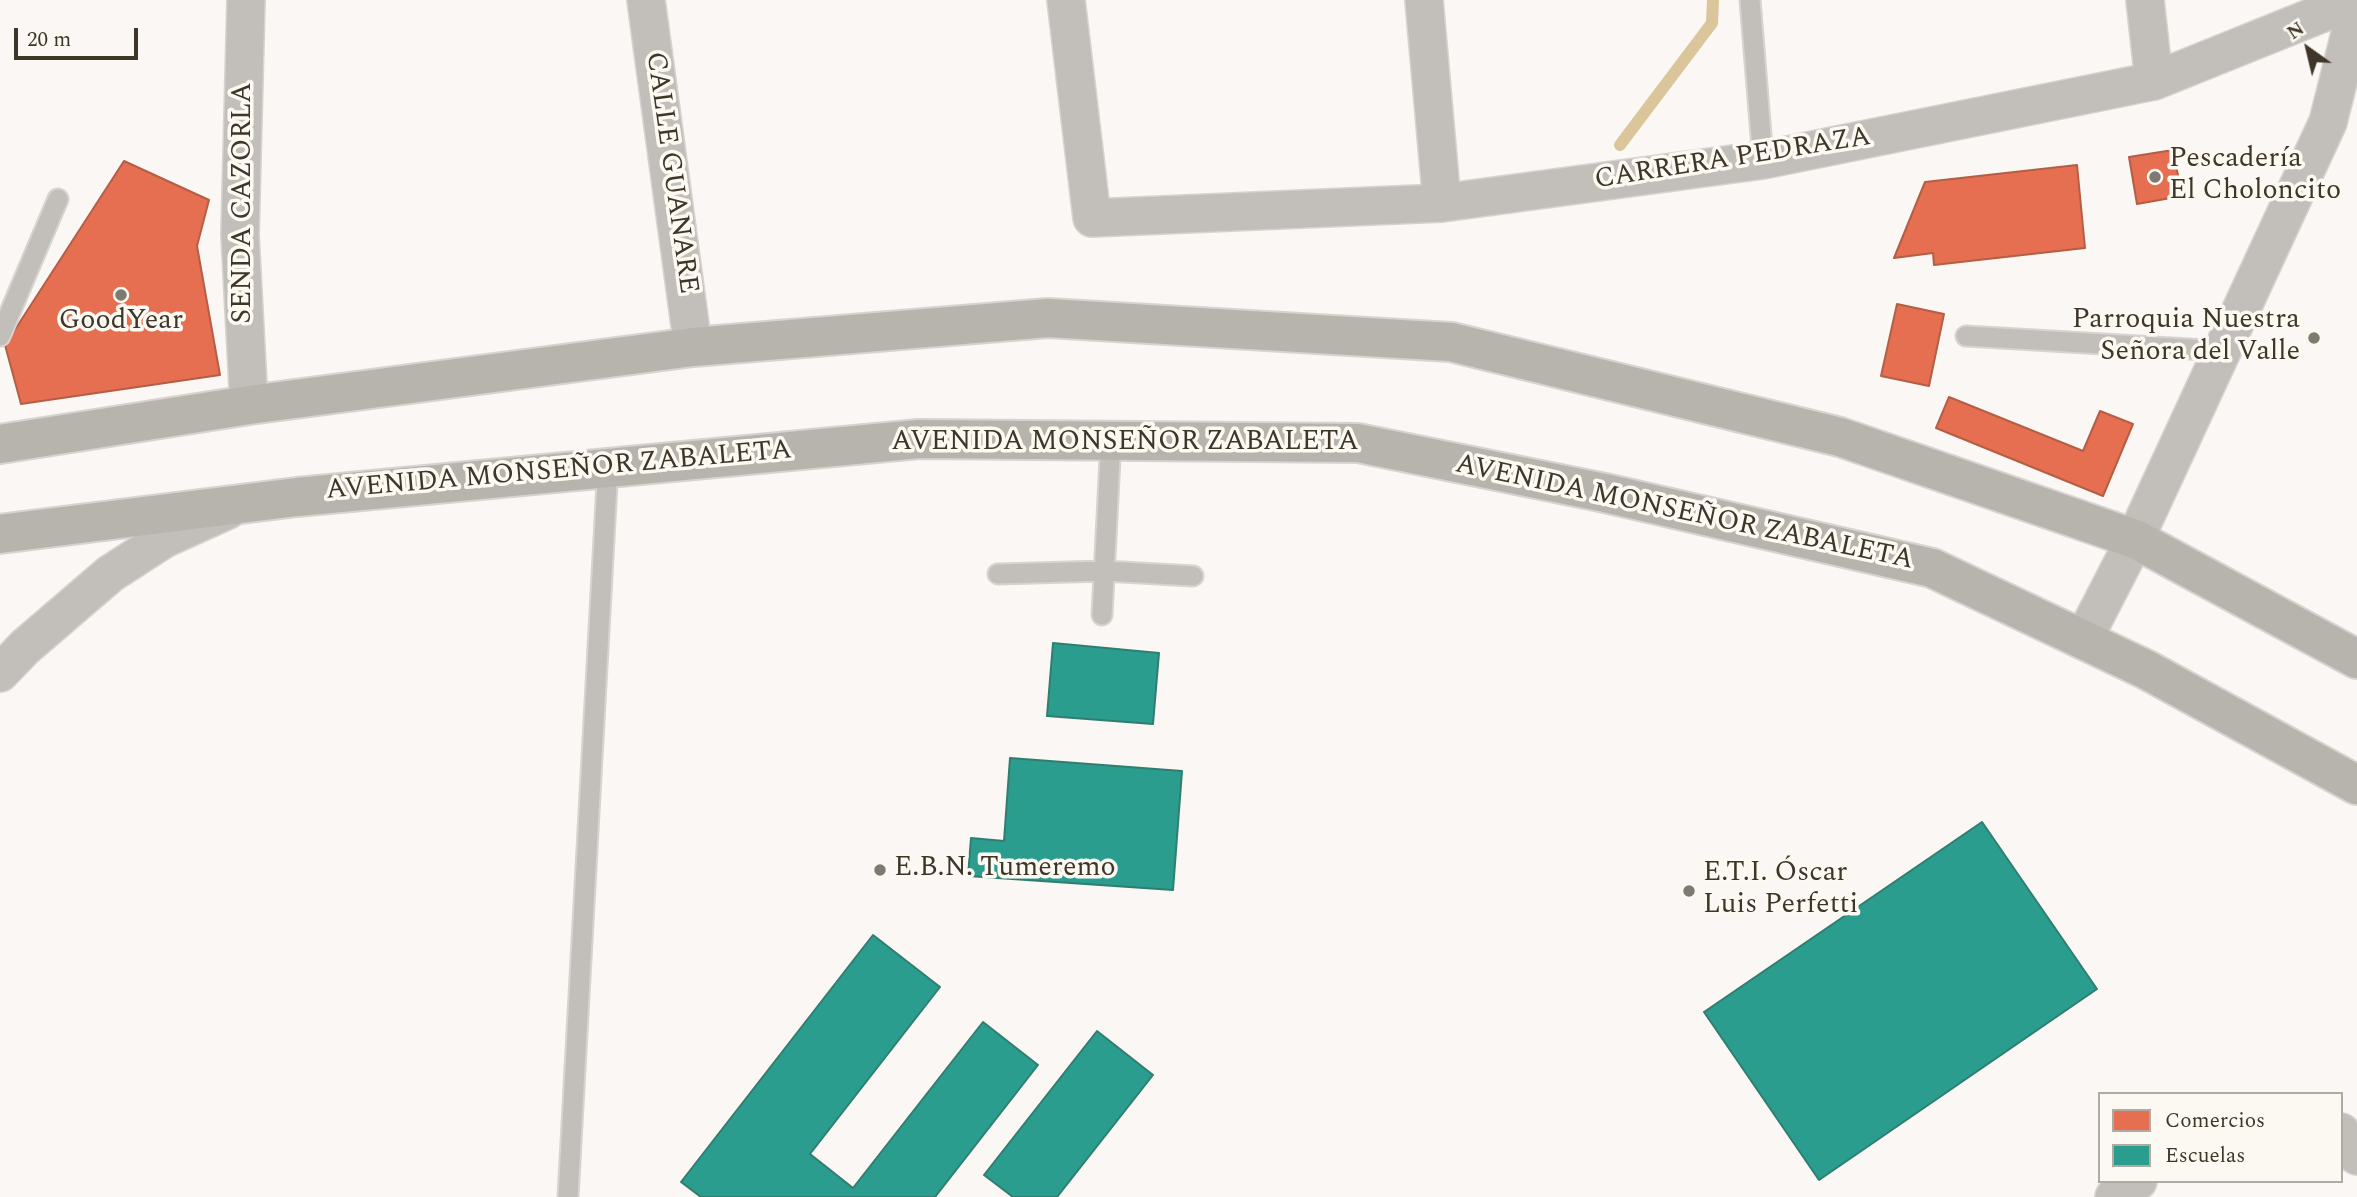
<!DOCTYPE html>
<html>
<head>
<meta charset="utf-8">
<style>
  body { margin:0 }
  #map { position:relative; width:2357px; height:1197px; overflow:hidden; background:#faf7f4; font-family:Spectral,serif }
  canvas { display:block }
  .legend { position:absolute; left:2098px; top:1092px; width:245px; height:91px; box-sizing:border-box; background:#fcf8f2; border:2px solid #b0aaa2; margin:0; padding:9px 12px; list-style:none; font-size:21px; color:#3d3629 }
  .legend li { display:flex; align-items:center; gap:14px; height:35px }
  .legend b { width:35px; border:2px solid #b0aaa2 }
  .north { position:absolute; left:2273px; top:14px; width:70px; height:70px; -webkit-text-stroke:5px #fcf8f2; paint-order:stroke; rotate:326deg; font-size:19px; font-weight:700; line-height:28px; text-align:center; color:#3d3629 }
  .north::after { content:''; display:block; margin:auto; width:24px; height:32px; background:#3d3629; clip-path:polygon(50% 0,100% 100%,50% 72%,0 100%) }
  .scale { position:absolute; left:14px; top:28px; width:124px; height:32px; box-sizing:border-box; border:4px solid #3d3629; border-top:0; padding-left:9px; font-size:21px; line-height:24px; white-space:nowrap; color:#3d3629; -webkit-text-stroke:5px #fcf8f2; paint-order:stroke }
</style>
</head>
<body>
<div id="map">
<canvas width="2357" height="1197"></canvas>
<ul class="legend">
<li><b style="height:19px;background:#e76f51"></b>Comercios</li>
<li><b style="height:19px;background:#2a9d8f"></b>Escuelas</li>
</ul>
<div class="north">N</div>
<div class="scale">20 m</div>
</div>
<script>
const c = document.querySelector('canvas').getContext('2d');
c.lineJoin = 'round';
function fill(path, color) { c.fillStyle = color; c.fill(path, 'evenodd'); }
const toPath = rows => new Path2D(rows.map(r => 'M' + r).join(''));
function strokePath(path, color, width, dash) { c.strokeStyle = color; c.lineWidth = width; c.lineCap = dash ? 'butt' : 'round'; c.setLineDash(dash || []); c.stroke(path); }
function drawText(font, color, halo, rows, align = 'center') {
  c.font = font + ' Spectral,serif'; c.lineWidth = 7; c.setLineDash([]); c.textBaseline = 'middle'; c.strokeStyle = halo; c.fillStyle = color; for (const [text, x, y, turn = 0] of rows) {
    c.save(); c.translate(x, y); c.rotate((+turn || 0) * Math.PI / 180); c.textAlign = isNaN(turn) ? turn : align; if (halo) c.strokeText(text, 0, 0); c.fillText(text, 0, 0); c.restore();
  }
}
const shops = toPath([
  [2173,150,2182,196,2137,204,2129,157,2173,150],
  [124,161,209,200,197,246,220,375,21,404,5,345,124,161],
  [2077,165,2085,248,1934,265,1933,253,1894,258,1925,182,2077,165],
  [1897,304,1944,314,1929,386,1881,376,1897,304],
  [1949,397,2083,451,2100,411,2133,424,2103,496,1936,428,1949,397]
]);
fill(shops, '#e76f51');
strokePath(shops, '#b45e45', 2);
const schools = toPath([
  [1053,643,1159,653,1153,724,1047,716,1053,643],
  [1010,758,1182,771,1173,890,968,876,971,838,1004,841,1010,758],
  [1982,822,2097,989,1819,1180,1704,1012,1982,822],
  [873,935,940,987,810,1154,853,1188,983,1022,1038,1065,935,1197,701,1197,681,1182,873,935],
  [1097,1031,1153,1075,1057,1197,1013,1197,984,1175,1097,1031]
]);
fill(schools, '#2a9d8f');
strokePath(schools, '#307e70', 2);
strokePath(toPath([
  [1620,145,1712,23,1713,0]
]), '#dbc59a', 12);
const lane = toPath([
  [1750,0,1763,160],
  [0,336,58,199],
  [1966,336,2223,351],
  [998,574,1105,571,1193,576],
  [1102,615,1111,439],
  [568,1197,608,465]
]);
const street = toPath([
  [246,0,240,235,249,405],
  [646,0,693,347],
  [1066,0,1092,218,1442,203,1763,160,2154,81,2355,0],
  [1424,0,1442,203],
  [2145,0,2154,81],
  [2083,640,2135,539,2328,122,2357,6],
  [0,673,25,647,110,574,164,539,228,510],
  [2341,1132,2357,1156],
  [2114,1197,2138,1181]
]);
const secondary = toPath([
  [0,444,249,405,693,347,1048,318,1451,342,1840,437,2135,539,2357,659],
  [0,534,297,497,919,439,1358,443,1605,493,1932,568,2147,670,2357,785]
]);
strokePath(lane, '#d7d4d0', 23);
strokePath(street, '#d7d4d0', 40);
strokePath(secondary, '#d7d4d0', 42);
strokePath(lane, '#c2bfba', 19);
strokePath(street, '#c2bfba', 37);
strokePath(secondary, '#b7b4ae', 38);
for (const [x, y, r, color] of [
  [2155,177,7,"#7f7a70"],
  [121,295,7,"#7f7a70"],
  [2314,338,7,"#7f7a70"],
  [880,870,7,"#7f7a70"],
  [1689,891,7,"#7f7a70"]
]) { const dot = new Path2D(); dot.arc(x, y, r, 0, 2 * Math.PI); c.fillStyle = color; c.fill(dot); strokePath(dot, '#fcf8f2', 2.5); }
drawText('28px', '#3d3629', '#fcf8f2', [
  ["CARRERA PEDRAZA",1733,160,-9],
  ["CALLE GUANARE",670,173,82],
  ["SENDA CAZORLA",245,203,-90],
  ["AVENIDA MONSEÑOR ZABALETA",1125,444],
  ["AVENIDA MONSEÑOR ZABALETA",559,472,-5],
  ["AVENIDA MONSEÑOR ZABALETA",1684,514,12]
]);
drawText('28px', '#3d3629', '#fcf8f2', [
  ["Pescadería",2169,161],
  ["El Choloncito",2169,193],
  ["Parroquia Nuestra",2300,322,"right"],
  ["Señora del Valle",2300,354,"right"],
  ["GoodYear",121,323,"center"],
  ["E.B.N. Tumeremo",894,870],
  ["E.T.I. Óscar",1703,875],
  ["Luis Perfetti",1703,907]
], 'left');
</script>
</body>
</html>
